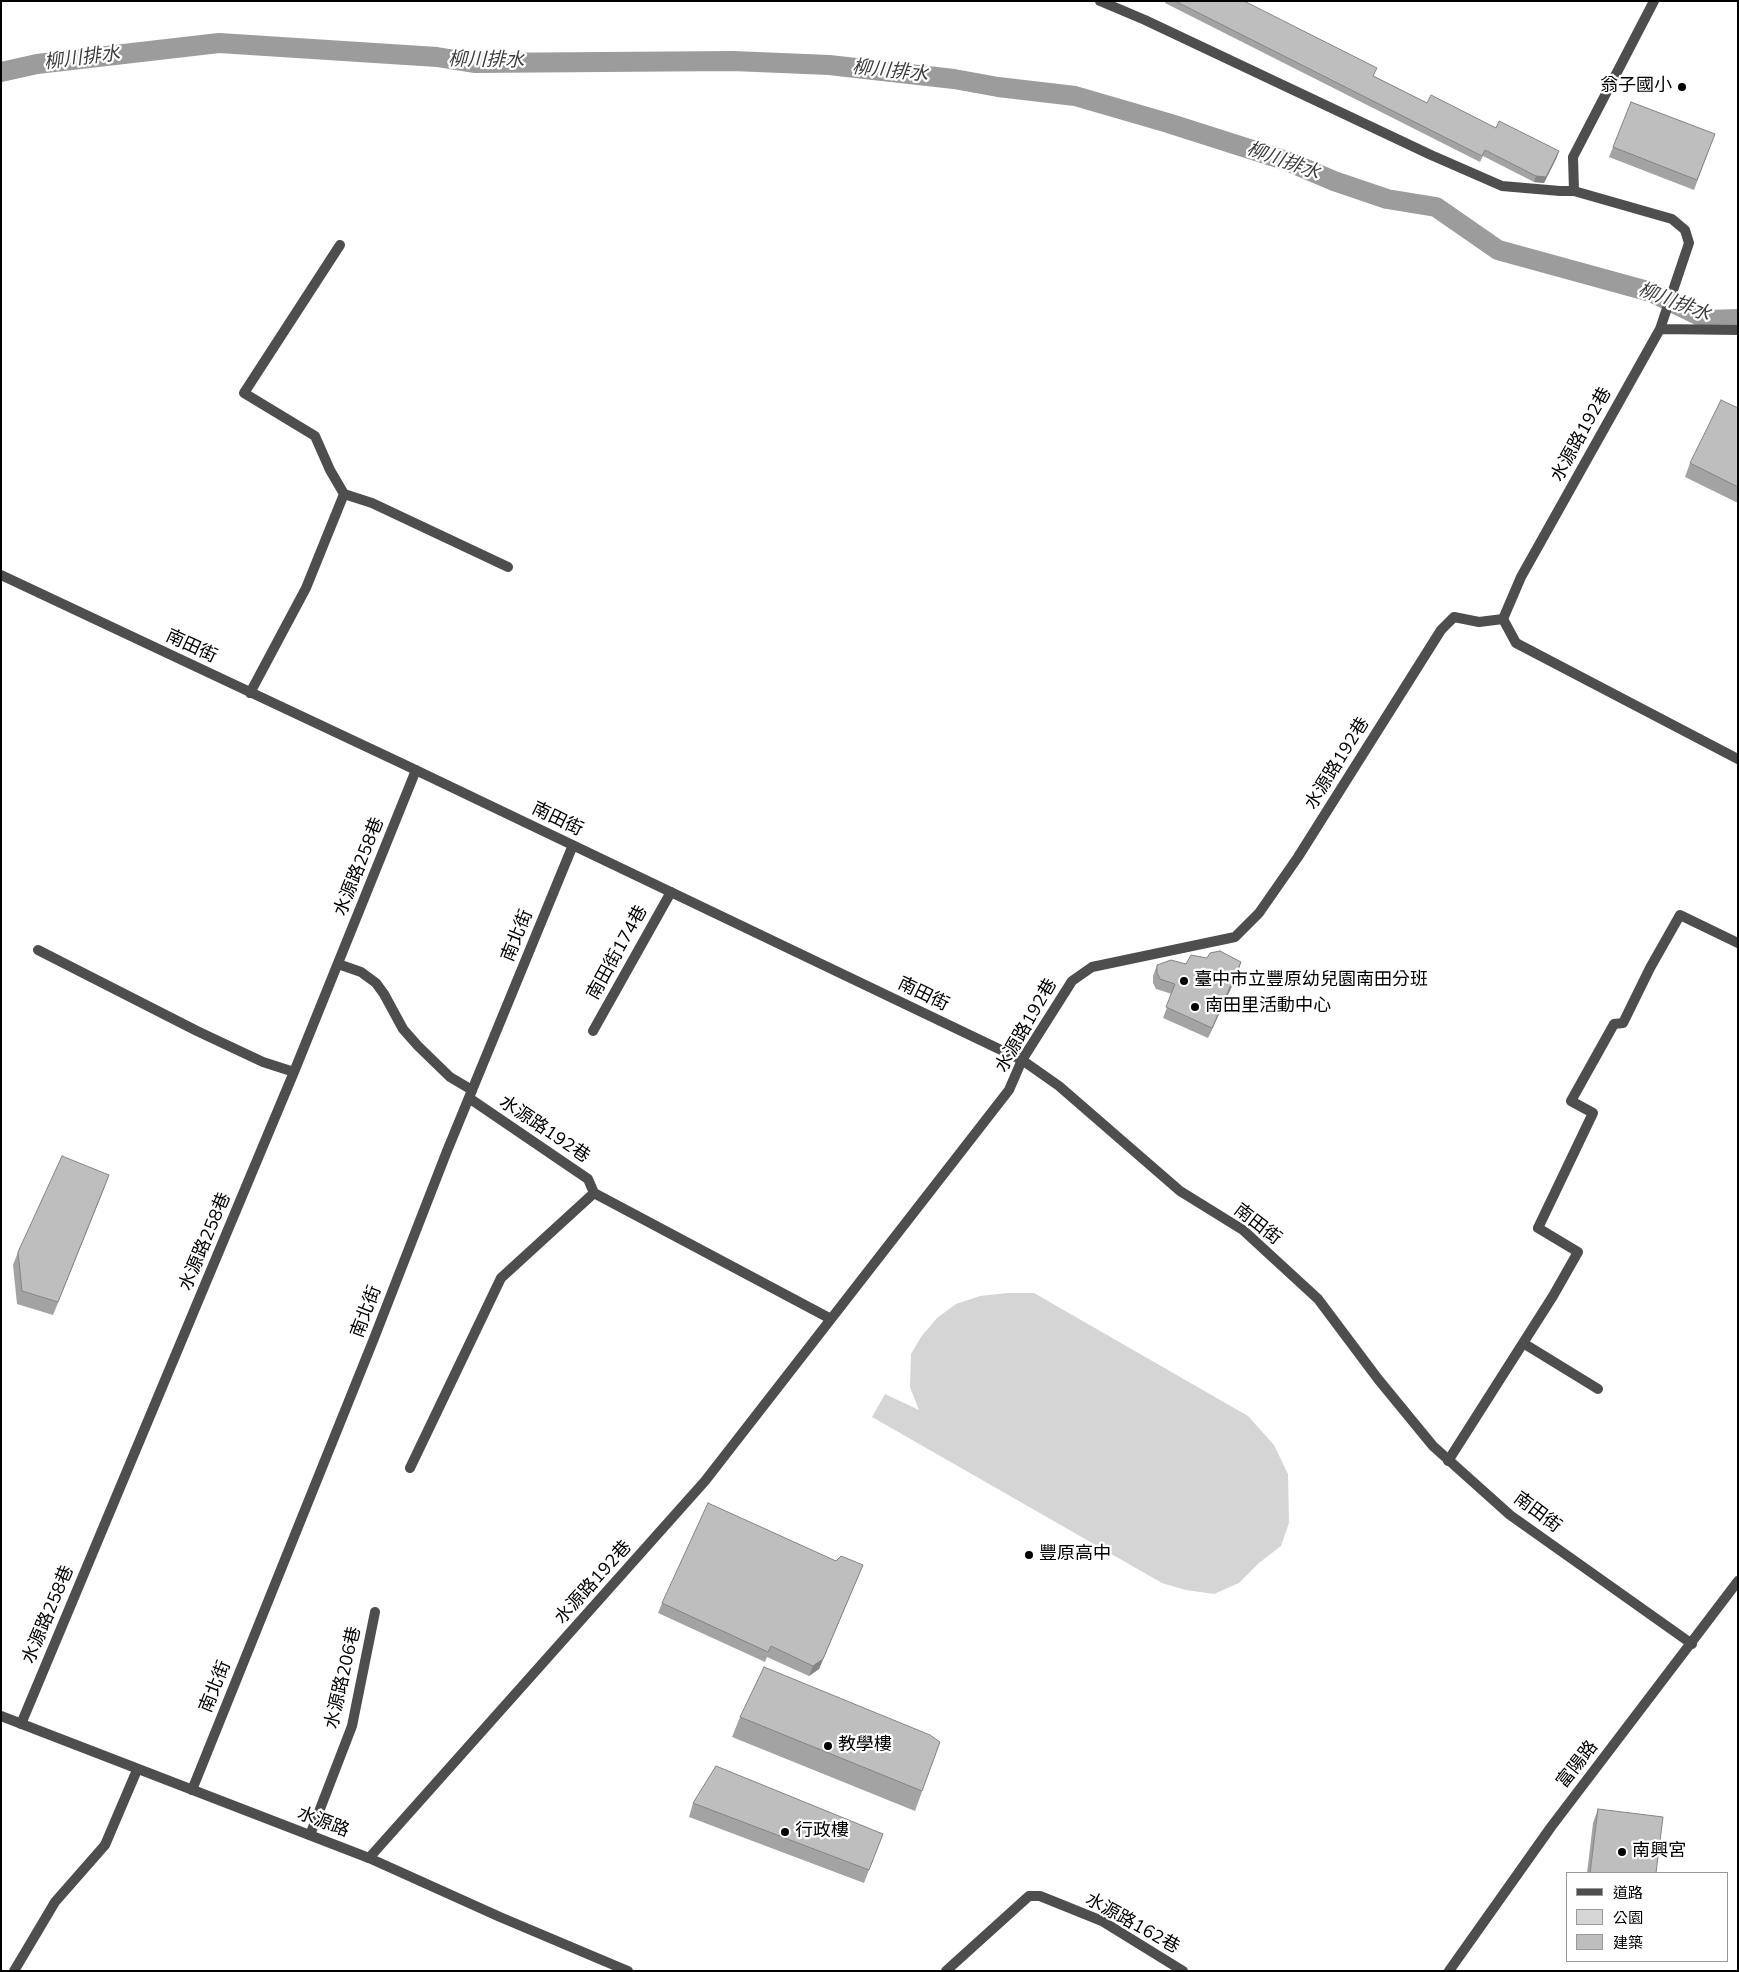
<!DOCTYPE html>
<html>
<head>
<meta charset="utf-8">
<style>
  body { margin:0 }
  #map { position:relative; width:1739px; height:1972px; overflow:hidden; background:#fff; font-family:"Nunito Sans","Noto Sans TC",sans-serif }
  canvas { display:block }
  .frame { position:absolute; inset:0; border:2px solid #000; pointer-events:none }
  .legend { position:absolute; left:1566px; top:1872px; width:162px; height:90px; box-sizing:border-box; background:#fff; border:1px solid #999; margin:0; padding:6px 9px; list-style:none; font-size:15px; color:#000 }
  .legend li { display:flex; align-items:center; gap:10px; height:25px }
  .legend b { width:25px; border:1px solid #999 }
</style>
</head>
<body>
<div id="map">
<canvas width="1739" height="1972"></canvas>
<div class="frame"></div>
<ul class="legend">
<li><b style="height:6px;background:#4e4e4e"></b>道路</li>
<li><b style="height:14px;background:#d5d5d5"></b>公園</li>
<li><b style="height:14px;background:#bebebe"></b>建築</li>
</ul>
</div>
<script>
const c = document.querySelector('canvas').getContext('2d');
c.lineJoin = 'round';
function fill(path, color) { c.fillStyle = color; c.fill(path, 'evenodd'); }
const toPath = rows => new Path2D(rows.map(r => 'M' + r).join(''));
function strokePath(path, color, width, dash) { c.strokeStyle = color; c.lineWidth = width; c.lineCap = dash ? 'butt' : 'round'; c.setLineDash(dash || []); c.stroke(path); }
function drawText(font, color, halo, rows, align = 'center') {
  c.font = font + ' "Nunito Sans","Noto Sans TC",sans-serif'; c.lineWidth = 4.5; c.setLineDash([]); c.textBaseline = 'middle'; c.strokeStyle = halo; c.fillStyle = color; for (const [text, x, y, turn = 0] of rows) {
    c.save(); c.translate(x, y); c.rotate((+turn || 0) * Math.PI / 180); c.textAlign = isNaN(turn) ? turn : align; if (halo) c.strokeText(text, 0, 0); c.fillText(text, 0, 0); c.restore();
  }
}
fill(toPath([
  [1008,1293,1034,1293,1248,1416,1274,1445,1288,1474,1289,1523,1281,1546,1259,1563,1239,1583,1214,1594,1186,1590,1162,1583,872,1417,885,1394,919,1410,910,1387,911,1354,921,1337,937,1318,956,1304,980,1296]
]), '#d5d5d5');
strokePath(toPath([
  [1,72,37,64,219,43,437,57,474,63,733,61,829,65,954,79,998,87,1075,96,1168,123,1287,161,1334,181,1387,199,1436,207,1498,250,1651,292,1708,320,1738,319]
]), '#9c9c9c', 20);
strokePath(toPath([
  [1503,619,1516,643,1738,759],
  [338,964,361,972,376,983,384,994,403,1029,418,1046,450,1077,472,1090],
  [593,1031,671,892],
  [469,1098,588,1179,594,1193],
  [1523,1343,1598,1389],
  [1448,1461,1553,1296,1578,1252,1538,1228,1593,1113,1571,1101,1614,1024,1623,1023,1650,968,1680,915,1738,943],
  [14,1971,55,1902,105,1845,137,1770],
  [946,1971,1029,1896,1040,1896,1102,1921,1183,1971]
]), '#4e4e4e', 10);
strokePath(toPath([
  [1574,191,1573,157,1654,1],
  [1660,329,1738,330],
  [344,494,372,503,508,567],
  [1,575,401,763,1022,1060,1059,1086,1180,1191,1243,1230,1318,1299,1378,1379,1433,1446,1510,1515,1692,1644],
  [250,693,306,588,344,494,330,470,315,436,244,393,340,245],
  [38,950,197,1031,263,1062,294,1072],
  [410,1468,501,1278,594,1193,831,1319],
  [21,1724,294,1072,416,770],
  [192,1790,373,1341,447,1151,573,845],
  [310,1835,352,1726,375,1612],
  [369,1858,705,1481,1009,1090,1022,1060,1072,981,1092,967,1235,937,1259,913,1298,857,1441,630,1454,617,1479,622,1503,619,1521,577,1660,329,1689,243,1685,230,1672,219,1574,191,1560,191,1502,186,1431,155,1145,20,1100,1]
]), '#4e4e4e', 10);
strokePath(toPath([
  [1,1716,369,1858,500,1917,628,1971],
  [1449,1971,1551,1827,1738,1581]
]), '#4e4e4e', 10);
fill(toPath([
  [1166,1,1244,1,1374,76,1427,103,1496,128,1557,157,1544,183,1534,182,1483,156,1480,162,1165,3],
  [1631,102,1715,134,1694,190,1609,157],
  [1738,408,1738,503,1685,477,1690,463],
  [1207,958,1241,962,1238,973,1208,1038,1163,1018,1172,994,1156,989,1153,983,1153,976,1157,965,1186,964],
  [109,1175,53,1315,17,1304,13,1265,18,1252],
  [836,1561,863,1565,819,1669,809,1676,767,1657,765,1662,658,1613,662,1603],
  [740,1717,940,1742,915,1811,732,1737],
  [693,1803,883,1834,864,1883,689,1817],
  [1598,1809,1656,1873,1587,1873,1593,1823]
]), '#a3a3a3');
fill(toPath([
  [1559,151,1557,157,1544,183,1534,182,1536,176],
  [1241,962,1238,973,1208,1038,1212,1028],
  [109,1175,104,1189,53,1315,58,1302],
  [863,1565,819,1669,809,1676,813,1666]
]), '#858585');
const building = toPath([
  [1175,1,1244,1,1377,68,1373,76,1427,103,1431,95,1496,128,1499,121,1559,151,1546,177,1536,176,1485,150,1482,156,1175,1],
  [1631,102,1715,134,1697,180,1613,147,1631,102],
  [1721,400,1738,408,1738,487,1690,463,1721,400],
  [1220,951,1241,962,1212,1028,1166,1007,1175,984,1160,979,1157,973,1157,965,1171,960,1186,964,1191,955,1207,958,1210,953,1220,951],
  [62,1156,109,1175,58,1302,22,1291,18,1252,62,1156],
  [708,1503,836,1561,841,1556,863,1565,823,1659,813,1666,771,1646,768,1652,662,1603,708,1503],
  [764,1667,930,1735,940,1742,922,1791,740,1717,764,1667],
  [716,1766,883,1834,869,1870,693,1803,716,1766],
  [1598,1809,1663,1817,1656,1873,1590,1873,1598,1809]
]);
fill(building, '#bebebe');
strokePath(building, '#858585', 1);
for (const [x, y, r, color] of [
  [1682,87,5,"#000"],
  [1184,981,5,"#000"],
  [1195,1007,5,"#000"],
  [1029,1555,5,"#000"],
  [828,1746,5,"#000"],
  [785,1832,5,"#000"],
  [1622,1852,5,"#000"]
]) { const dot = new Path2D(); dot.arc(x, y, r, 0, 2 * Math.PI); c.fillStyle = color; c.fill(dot); strokePath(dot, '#fff', 2); }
drawText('18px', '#000', '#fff', [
  ["翁子國小",1672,87,"right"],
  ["臺中市立豐原幼兒園南田分班",1194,981],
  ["南田里活動中心",1205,1007],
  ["豐原高中",1039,1555],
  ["教學樓",838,1746],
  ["行政樓",795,1832],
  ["南興宮",1632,1852]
], 'left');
drawText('18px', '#000', '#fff', [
  ["水源路192巷",1582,435,-61],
  ["南田街",191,647,25],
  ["水源路192巷",1338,764,-58],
  ["南田街",557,820,26],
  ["水源路258巷",360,867,-68],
  ["南北街",518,936,-68],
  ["南田街174巷",618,953,-61],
  ["南田街",923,995,26],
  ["水源路192巷",1027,1026,-60],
  ["水源路192巷",544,1130,34],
  ["南田街",1257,1225,38],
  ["水源路258巷",206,1242,-67],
  ["南北街",367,1312,-69],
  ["南田街",1537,1513,37],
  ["水源路192巷",594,1583,-48],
  ["水源路258巷",49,1615,-67],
  ["水源路206巷",344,1678,-77],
  ["南北街",216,1687,-68],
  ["富陽路",1578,1765,-52],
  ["水源路",323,1823,21],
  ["水源路162巷",1132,1924,29]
]);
drawText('italic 19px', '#3d3d3d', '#fff', [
  ["柳川排水",82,59,-7],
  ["柳川排水",486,61,1],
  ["柳川排水",890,72,6],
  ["柳川排水",1283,162,20],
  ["柳川排水",1674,303,21]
]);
</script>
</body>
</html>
